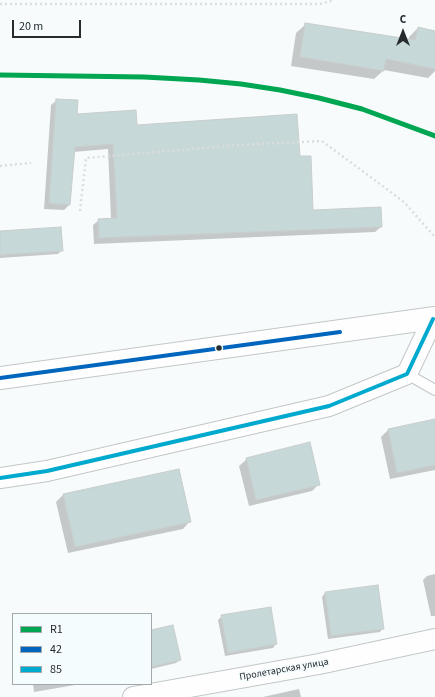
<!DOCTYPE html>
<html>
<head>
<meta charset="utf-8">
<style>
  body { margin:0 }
  #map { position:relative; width:435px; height:697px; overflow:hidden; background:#f7fbfc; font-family:"Source Sans 3",sans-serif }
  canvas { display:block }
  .legend { position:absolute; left:12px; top:613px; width:140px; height:72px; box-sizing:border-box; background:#f5fcfe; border:1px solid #a2a8ab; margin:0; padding:5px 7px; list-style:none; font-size:12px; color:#262b2e }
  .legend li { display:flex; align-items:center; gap:8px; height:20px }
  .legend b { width:20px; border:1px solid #a2a8ab }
  .north { position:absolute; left:383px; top:12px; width:40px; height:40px; -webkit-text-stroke:3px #f5fcfe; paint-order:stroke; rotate:0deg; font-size:11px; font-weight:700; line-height:16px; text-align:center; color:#262b2e }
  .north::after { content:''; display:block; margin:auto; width:14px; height:18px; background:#262b2e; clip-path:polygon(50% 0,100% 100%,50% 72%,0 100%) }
  .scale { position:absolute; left:12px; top:20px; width:69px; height:18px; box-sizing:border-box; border:2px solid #262b2e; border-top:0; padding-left:5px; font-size:12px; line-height:14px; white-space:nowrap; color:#262b2e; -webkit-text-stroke:3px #f5fcfe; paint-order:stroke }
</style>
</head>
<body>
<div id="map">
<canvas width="435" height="697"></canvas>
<ul class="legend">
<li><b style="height:5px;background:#00a651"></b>R1</li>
<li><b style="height:5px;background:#0065bd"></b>42</li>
<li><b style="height:5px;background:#00a9ce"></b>85</li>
</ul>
<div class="north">С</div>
<div class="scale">20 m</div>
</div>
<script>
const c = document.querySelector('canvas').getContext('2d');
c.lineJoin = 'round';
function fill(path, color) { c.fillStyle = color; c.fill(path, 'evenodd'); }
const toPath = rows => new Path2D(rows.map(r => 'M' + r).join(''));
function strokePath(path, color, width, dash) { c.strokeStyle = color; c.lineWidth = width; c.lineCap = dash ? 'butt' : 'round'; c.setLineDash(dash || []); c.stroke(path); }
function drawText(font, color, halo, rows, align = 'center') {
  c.font = font + ' "Source Sans 3",sans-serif'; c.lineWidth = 3.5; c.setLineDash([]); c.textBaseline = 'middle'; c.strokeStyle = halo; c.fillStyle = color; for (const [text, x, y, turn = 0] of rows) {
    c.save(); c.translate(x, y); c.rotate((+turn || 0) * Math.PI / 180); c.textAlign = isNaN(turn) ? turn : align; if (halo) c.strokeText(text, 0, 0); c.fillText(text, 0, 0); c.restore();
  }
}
fill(toPath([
  [306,24,409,40,409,37,418,28,435,32,435,71,428,78,384,70,374,79,291,66,296,33],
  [57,100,76,115,299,157,312,211,381,227,375,232,94,244,93,225,99,220,111,219,108,149,73,152,70,204,64,210,44,209,51,105],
  [0,232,62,250,58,254,0,258],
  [435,420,435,470,390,479,381,437,388,430],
  [247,459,319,484,312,491,249,506,239,466],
  [63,495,190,521,183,529,68,553,56,502],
  [435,574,435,616,431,616,423,580,427,576],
  [325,593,383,628,380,632,328,639,322,597],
  [222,616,276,644,273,648,225,656,218,620],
  [151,631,180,660,176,663,151,669],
  [33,684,76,684,75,685,34,692],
  [299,689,301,697,262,697,263,697]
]), '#0003');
const building = toPath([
  [305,23,415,40,418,27,435,31,435,69,386,59,384,71,300,57,305,23],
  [56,99,78,100,77,114,136,110,137,125,297,114,300,156,311,156,313,210,381,207,382,227,99,238,98,219,117,218,113,144,75,147,70,205,49,203,56,99],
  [61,227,63,251,0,255,0,231,61,227],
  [435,419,435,465,397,473,388,429,435,419],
  [310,442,320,485,256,500,246,458,310,442],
  [179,469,191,522,75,547,63,494,179,469],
  [378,585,384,629,331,636,325,592,378,585],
  [271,607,277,644,228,653,221,615,271,607],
  [173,625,181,660,151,667,151,630,173,625]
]);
fill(building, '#c6d8d7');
strokePath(building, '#c8cdcd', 1);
const lane = toPath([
  [407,374,435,390]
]);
const street = toPath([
  [0,478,47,471,329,406,407,374,433,319],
  [133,697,319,664,435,639]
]);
const primary = toPath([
  [0,378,435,318]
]);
strokePath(lane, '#c2c7c8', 12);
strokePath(street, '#c2c7c8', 22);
strokePath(primary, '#c2c7c8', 24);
strokePath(toPath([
  [0,4,320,4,334,0],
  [0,166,31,163],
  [80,211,86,158,239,145,322,141,404,202,435,237]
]), '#dcdddd', 2.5, [2, 3]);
strokePath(lane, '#fefeff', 10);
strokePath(street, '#fefeff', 20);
strokePath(primary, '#fefeff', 22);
strokePath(toPath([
  [0,378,340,332]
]), '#0065bd', 4);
strokePath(toPath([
  [0,478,47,471,329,406,407,374,433,319]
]), '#00a9ce', 4);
strokePath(toPath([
  [0,75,144,77,199,80,241,84,280,90,319,98,362,109,435,136]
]), '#00a651', 5);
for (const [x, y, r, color] of [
  [219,348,3.5,"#262b2e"]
]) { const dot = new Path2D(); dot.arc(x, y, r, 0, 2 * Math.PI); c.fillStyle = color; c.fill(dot); strokePath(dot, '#f5fcfe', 1.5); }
drawText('10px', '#262b2e', '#f5fcfe', [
  ["Пролетарская улица",284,670,-10]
]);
</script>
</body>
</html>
